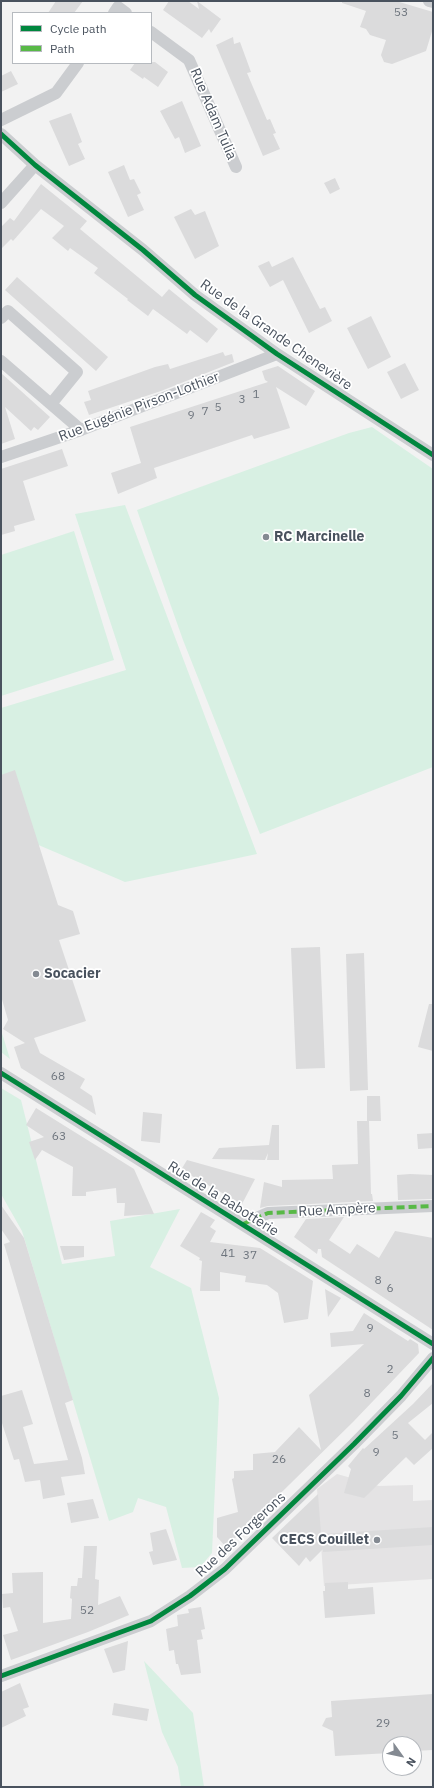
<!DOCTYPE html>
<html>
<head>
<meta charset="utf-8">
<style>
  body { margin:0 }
  #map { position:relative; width:434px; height:1788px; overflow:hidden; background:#f2f2f2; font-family:"IBM Plex Sans",sans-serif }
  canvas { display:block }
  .frame { position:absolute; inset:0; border:2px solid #49525e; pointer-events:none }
  .legend { position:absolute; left:12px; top:12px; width:140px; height:52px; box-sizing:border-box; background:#fff; border:1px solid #b6babf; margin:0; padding:5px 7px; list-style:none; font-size:12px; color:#49525e }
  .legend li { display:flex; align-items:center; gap:8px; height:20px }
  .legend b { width:20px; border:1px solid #b6babf }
  .north { position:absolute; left:382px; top:1736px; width:40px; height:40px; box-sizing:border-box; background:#fff; border:1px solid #b6babf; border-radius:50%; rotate:123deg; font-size:11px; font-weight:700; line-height:16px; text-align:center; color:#49525e }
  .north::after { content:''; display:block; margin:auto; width:14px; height:18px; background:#848a92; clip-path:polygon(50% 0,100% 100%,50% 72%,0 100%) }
</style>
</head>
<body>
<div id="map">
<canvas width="434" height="1788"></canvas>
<div class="frame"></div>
<ul class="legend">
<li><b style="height:5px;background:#00873e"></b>Cycle path</li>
<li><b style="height:5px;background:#58b947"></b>Path</li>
</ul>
<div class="north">N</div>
</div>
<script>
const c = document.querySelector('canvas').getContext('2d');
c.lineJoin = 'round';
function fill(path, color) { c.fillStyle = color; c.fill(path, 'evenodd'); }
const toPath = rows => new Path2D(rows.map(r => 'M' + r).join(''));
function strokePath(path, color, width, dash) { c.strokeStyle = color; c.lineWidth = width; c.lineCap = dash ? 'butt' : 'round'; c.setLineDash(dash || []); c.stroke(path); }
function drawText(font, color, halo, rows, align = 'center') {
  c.font = font + ' "IBM Plex Sans",sans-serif'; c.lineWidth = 3.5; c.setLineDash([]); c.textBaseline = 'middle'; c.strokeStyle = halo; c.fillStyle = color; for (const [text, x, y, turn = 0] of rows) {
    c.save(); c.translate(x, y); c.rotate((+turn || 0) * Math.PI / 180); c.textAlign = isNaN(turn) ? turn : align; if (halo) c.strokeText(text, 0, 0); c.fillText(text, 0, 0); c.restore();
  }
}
fill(toPath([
  [337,1474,379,1486,413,1485,413,1501,433,1500,433,1579,324,1586,317,1489]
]), '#e4e3e4');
fill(toPath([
  [372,427,433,469,433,767,260,834,183,640,137,510,349,433],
  [125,505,257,854,125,882,1,829,1,708,126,670,75,514],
  [74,531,114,660,1,696,1,555],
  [1,1030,10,1059,1,1052],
  [1,1088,21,1100,62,1264,115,1256,110,1221,180,1209,150,1267,191,1288,219,1398,212,1553,200,1567,182,1568,166,1507,138,1498,133,1512,109,1521,22,1231,1,1194],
  [144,1661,193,1713,204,1787,181,1787,178,1767,162,1732]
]), '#d8f0e3');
fill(toPath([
  [56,1,83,1,74,13,48,13],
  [169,1,188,1,199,9,197,1,221,19,211,33,209,29,202,38,163,10],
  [342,1,396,1,433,12,433,28,426,51,392,64,384,62,381,55,386,40,370,35,366,29,360,27,366,11,342,3],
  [233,37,234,44,240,42,251,72,247,73,267,120,270,119,276,133,273,134,280,149,263,156,216,45],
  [155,62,168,72,158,87,144,77,143,79,130,70,135,63],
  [11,71,18,84,1,92,1,76],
  [182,101,201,146,185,153,179,137,175,139,160,111],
  [71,113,82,142,78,144,85,159,69,166,49,121],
  [124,165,130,180,134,179,141,193,137,195,144,210,128,217,108,172],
  [335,178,340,189,330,194,324,183],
  [41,184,87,221,80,229,162,297,169,289,218,329,207,343,190,330,187,334,153,309,148,316,127,300,128,299,94,273,98,268,70,248,68,251,52,238,64,226,41,209,13,241,11,239,1,249,1,227,10,218,14,221],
  [191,209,195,215,205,211,219,246,195,259,174,217],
  [293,257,320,309,325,307,332,321,309,333,283,280,270,287,258,266,269,261,272,267],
  [17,277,108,357,96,371,5,290],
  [371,316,391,357,368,369,347,328],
  [223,352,225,356,232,354,234,362,161,391,89,415,84,402,91,400,88,391,155,367,168,364,170,369],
  [405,363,419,390,401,399,387,372],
  [278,366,315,391,306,406,276,387,290,428,254,439,252,435,154,468,157,478,118,494,111,473,141,463,130,427,268,382,265,380,262,371],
  [1,373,50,417,38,430,34,427,31,431,5,407,15,439,1,444],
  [62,449,68,466,23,481,35,520,14,526,15,531,1,535,1,469],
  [15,770,58,905,73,911,80,934,59,940,86,1021,34,1038,40,1053,85,1079,80,1088,92,1096,96,1115,21,1068,14,1047,25,1043,3,1029,8,1020,1,996,1,775],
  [320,947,325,1068,296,1069,291,948],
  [364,953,368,1090,350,1091,346,954],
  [429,1004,433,1004,433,1051,418,1047],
  [367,1096,380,1096,381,1121,367,1121],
  [36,1108,134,1169,154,1214,124,1216,125,1203,117,1203,116,1188,86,1192,86,1196,72,1196,73,1167,42,1150,35,1160,29,1142,44,1137,26,1125],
  [143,1112,162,1114,160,1143,141,1141],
  [357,1121,369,1121,371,1194,372,1194,373,1201,268,1206,260,1208,264,1182,282,1187,282,1180,333,1179,332,1165,358,1164],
  [272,1125,279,1125,279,1160,267,1160,268,1153,265,1160,212,1159,219,1148,269,1145],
  [433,1133,433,1148,418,1149,417,1134],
  [187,1160,255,1179,242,1204,181,1170],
  [410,1174,433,1175,433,1199,398,1200,397,1175],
  [1,1205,24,1238,73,1400,65,1403,82,1458,85,1474,61,1477,65,1495,43,1499,40,1480,25,1482,19,1459,14,1460,1,1420,1,1396,22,1390,33,1424,23,1427,34,1464,68,1460,4,1244,10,1242,1,1229],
  [201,1212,215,1220,210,1227,216,1231,210,1242,260,1248,313,1281,308,1319,284,1323,278,1293,267,1285,245,1282,246,1276,220,1272,220,1291,200,1291,202,1261,199,1260,200,1258,180,1246],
  [344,1217,329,1240,350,1254,357,1244,379,1258,395,1231,433,1238,433,1330,322,1257,321,1249,318,1249,317,1254,294,1237,306,1219],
  [60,1246,84,1246,84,1257,64,1260],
  [325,1289,341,1298,328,1317],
  [364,1313,408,1341,410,1339,418,1344,419,1353,353,1422,226,1547,217,1537,217,1518,238,1512,232,1479,234,1478,234,1471,253,1470,253,1454,275,1452,299,1427,321,1450,309,1395,364,1344,331,1347,330,1333,353,1331],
  [433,1383,433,1403,408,1423,425,1440,433,1432,433,1448,414,1465,406,1457,364,1498,344,1493,351,1469,348,1466,363,1448,364,1449,413,1404],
  [318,1494,321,1534,433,1527,433,1545,323,1552,323,1549,310,1562,306,1557,299,1566,272,1538],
  [93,1499,99,1518,71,1523,67,1503],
  [166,1529,177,1560,153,1565,149,1552,153,1551,150,1533],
  [84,1546,97,1546,95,1579,99,1580,98,1605,120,1596,129,1615,88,1632,11,1660,3,1635,18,1631,10,1607,3,1608,2,1594,13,1593,12,1573,43,1572,43,1623,71,1619,72,1599,70,1598,71,1586,77,1586,78,1578,82,1578],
  [348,1582,348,1589,373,1587,375,1614,325,1618,323,1591,325,1591,325,1583],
  [201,1607,205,1629,201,1630,203,1639,197,1640,201,1673,181,1675,178,1664,176,1664,174,1650,169,1651,166,1629,178,1626,177,1615,189,1613,188,1609],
  [128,1641,125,1670,113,1673,104,1649],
  [20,1683,29,1707,23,1709,26,1716,1,1728,1,1692],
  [433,1694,433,1750,414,1751,414,1744,390,1744,390,1753,335,1756,333,1731,322,1726,326,1718,332,1717,331,1701],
  [114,1703,149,1709,147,1721,112,1715]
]), '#dbdbdc');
strokePath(toPath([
  [429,1,433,2],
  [114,13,118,7,126,13],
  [151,32,189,60,236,167],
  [1,120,56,93,78,63],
  [1,134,35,165,143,250,195,295,277,354,433,455],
  [1,203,35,165],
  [1,318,8,311,77,372,51,404],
  [1,361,81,430],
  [1,457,81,430,277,354],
  [1,1073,433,1344],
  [243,1224,268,1213,433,1206],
  [1,1676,151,1621,190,1596,225,1569,354,1444,401,1396,433,1358]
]), '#cbcdd0', 12);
strokePath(toPath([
  [243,1224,268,1213,433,1206]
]), '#58b947', 4, [8, 4]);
strokePath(toPath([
  [1,134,35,165,143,250,195,295,277,354,433,455],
  [1,1073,433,1344],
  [1,1676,151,1621,190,1596,225,1569,354,1444,401,1396,433,1358]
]), '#00873e', 5);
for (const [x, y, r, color] of [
  [266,537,4,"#848a92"],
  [36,974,4,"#848a92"],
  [377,1540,4,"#848a92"]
]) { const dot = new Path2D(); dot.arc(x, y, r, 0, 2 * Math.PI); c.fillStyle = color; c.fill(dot); strokePath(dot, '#fff', 1.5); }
drawText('12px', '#6e757e', null, [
  ["53",401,13],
  ["1",256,395],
  ["3",242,400],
  ["5",218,408],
  ["7",205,412],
  ["9",191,416],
  ["68",58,1077],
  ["63",59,1137],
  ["41",228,1254],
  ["37",250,1256],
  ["8",378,1281],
  ["6",390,1289],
  ["9",370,1329],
  ["2",390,1370],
  ["8",367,1394],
  ["5",395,1436],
  ["9",376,1453],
  ["26",279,1460],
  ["52",87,1611],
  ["29",383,1724]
]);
drawText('14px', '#49525e', '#fff', [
  ["Rue Adam Tulia",213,114,67],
  ["Rue de la Grande Chenevière",276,335,35],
  ["Rue Eugénie Pirson-Lothier",139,407,-21],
  ["Rue de la Babotterie",223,1199,32],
  ["Rue Ampère",337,1210,-3],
  ["Rue des Forgerons",241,1535,-43]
]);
drawText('bold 14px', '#49525e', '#fff', [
  ["RC Marcinelle",274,537],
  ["Socacier",44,974],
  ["CECS Couillet",369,1540,"right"]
], 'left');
</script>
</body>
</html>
